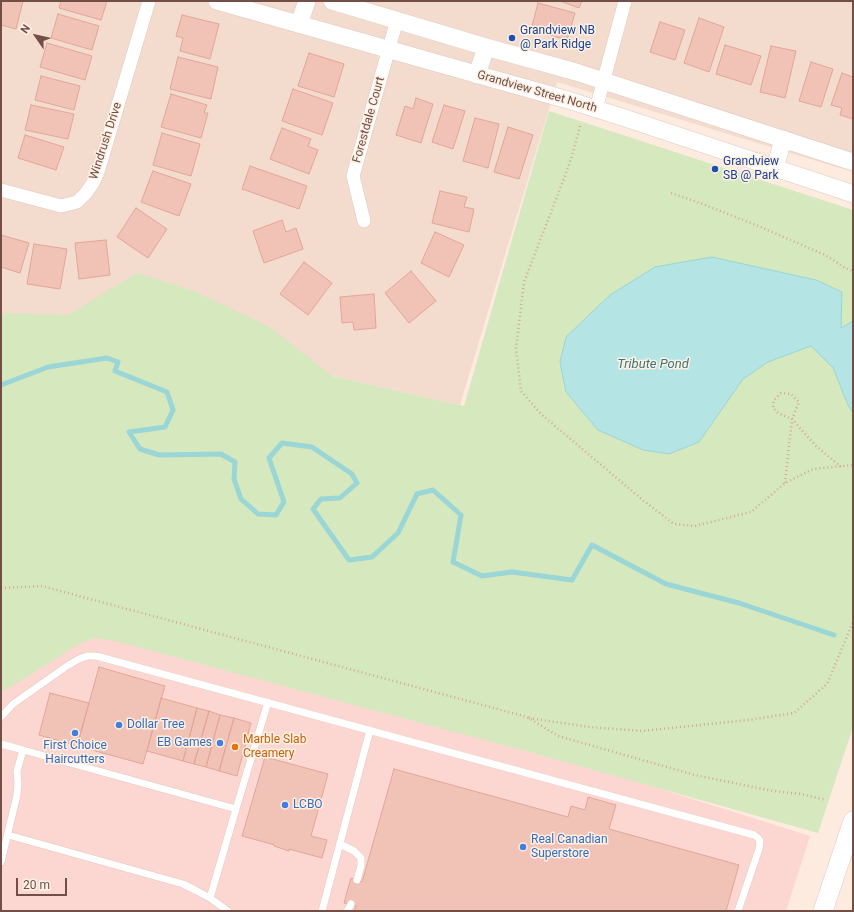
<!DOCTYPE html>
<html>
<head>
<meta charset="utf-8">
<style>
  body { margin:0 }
  #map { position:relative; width:854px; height:912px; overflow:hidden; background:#fcebde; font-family:Roboto,sans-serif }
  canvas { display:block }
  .frame { position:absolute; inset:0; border:2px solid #714f47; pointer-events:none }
  .north { position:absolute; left:16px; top:16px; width:40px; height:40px; -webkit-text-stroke:3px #fff0e4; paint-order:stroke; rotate:304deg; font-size:11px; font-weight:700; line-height:16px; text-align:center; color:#714f47 }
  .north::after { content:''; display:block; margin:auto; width:14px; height:18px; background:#714f47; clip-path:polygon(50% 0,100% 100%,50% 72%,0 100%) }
  .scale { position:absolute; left:16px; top:878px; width:51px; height:18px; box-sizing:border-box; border:2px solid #714f47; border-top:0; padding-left:5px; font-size:12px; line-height:14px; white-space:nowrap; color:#714f47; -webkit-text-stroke:3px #fff0e4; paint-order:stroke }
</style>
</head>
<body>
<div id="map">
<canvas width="854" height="912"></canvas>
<div class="frame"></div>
<div class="north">N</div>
<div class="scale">20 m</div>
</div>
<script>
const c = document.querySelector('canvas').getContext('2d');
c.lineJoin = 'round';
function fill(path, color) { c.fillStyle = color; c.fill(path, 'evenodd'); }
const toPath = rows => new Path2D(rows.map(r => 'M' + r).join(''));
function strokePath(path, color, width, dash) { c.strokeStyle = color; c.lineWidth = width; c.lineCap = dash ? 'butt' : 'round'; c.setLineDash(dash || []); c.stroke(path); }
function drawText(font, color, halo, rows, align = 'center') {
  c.font = font + ' Roboto,sans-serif'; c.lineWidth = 3; c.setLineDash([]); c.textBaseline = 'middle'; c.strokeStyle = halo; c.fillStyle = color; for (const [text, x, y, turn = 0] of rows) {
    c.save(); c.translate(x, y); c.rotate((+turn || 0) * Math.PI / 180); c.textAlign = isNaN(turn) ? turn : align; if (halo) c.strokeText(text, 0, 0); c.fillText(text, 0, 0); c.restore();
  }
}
fill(toPath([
  [1,1,853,1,853,172,557,82,460,405,69,316,1,315]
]), '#f3dbcd');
fill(toPath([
  [1,606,97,611,810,836,786,911,1,911]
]), '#fcd7d2');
fill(toPath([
  [549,111,853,210,853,727,818,833,533,753,115,641,94,638,77,645,27,677,1,692,1,313,68,315,137,273,194,291,270,327,332,376,464,406]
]), '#d6e8be');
const water = toPath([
  [712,257,816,280,842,292,841,328,853,321,853,413,848,405,833,368,811,346,768,362,743,379,699,442,669,454,643,450,598,430,566,392,560,362,566,337,610,295,655,267,712,257]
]);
fill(water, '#b4e4e3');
strokePath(water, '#9ad6d5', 1);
strokePath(toPath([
  [1,385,48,367,107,358,118,362,115,371,167,392,173,410,165,427,129,432,140,449,159,455,221,454,235,462,234,479,241,499,258,514,276,515,284,502,269,458,282,443,312,447,352,474,357,483,340,498,321,499,313,509,349,560,372,557,398,533,417,494,433,490,461,515,453,562,482,576,512,572,572,580,592,545,666,584,739,603,834,635]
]), '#9ad6d5', 5);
const building = toPath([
  [1,1,23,1,16,29,1,25,1,1],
  [61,1,107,1,101,20,59,8,61,1],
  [560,1,582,1,579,8,560,1],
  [538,3,575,13,567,40,531,30,538,3],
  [58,14,99,26,92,50,51,38,58,14],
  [182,15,219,24,210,59,180,51,183,38,176,36,182,15],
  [699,18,724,27,709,72,684,63,699,18],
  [660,22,685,30,675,60,650,52,660,22],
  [47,43,92,56,85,80,40,67,47,43],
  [725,45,761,56,751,85,716,74,725,45],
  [771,46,796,51,785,98,760,92,771,46],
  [309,53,344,64,334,97,298,86,309,53],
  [178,57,218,67,211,99,170,89,178,57],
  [811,62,833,69,821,107,799,101,811,62],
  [842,73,853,77,853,119,840,115,842,108,831,105,842,73],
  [41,76,80,86,74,110,35,100,41,76],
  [293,89,333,103,322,135,282,121,293,89],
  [171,94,207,105,204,113,208,113,201,138,161,127,171,94],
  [416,98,433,104,421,143,396,135,405,106,413,109,416,98],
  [31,105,74,114,68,139,25,130,31,105],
  [444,105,465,111,453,149,432,142,444,105],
  [475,118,499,124,488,168,463,161,475,118],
  [508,127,533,135,519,179,494,172,508,127],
  [282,128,311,139,308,146,318,150,309,174,270,159,282,128],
  [162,133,200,144,191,176,153,165,162,133],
  [25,135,64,147,56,170,18,158,25,135],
  [250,166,307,186,299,209,242,189,250,166],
  [153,171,191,184,179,216,141,202,153,171],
  [440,191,467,197,464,207,474,209,469,232,432,223,440,191],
  [136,208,167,229,148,258,117,237,136,208],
  [282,220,286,232,296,228,303,249,264,263,253,231,282,220],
  [435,232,464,245,449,277,421,263,435,232],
  [1,235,29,243,20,273,1,267,1,235],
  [106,240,110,275,79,279,75,243,106,240],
  [34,244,67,249,60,289,27,284,34,244],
  [304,262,332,283,308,315,280,294,304,262],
  [411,271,436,301,409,323,385,293,411,271],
  [374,294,376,328,354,330,353,322,342,323,340,297,374,294],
  [99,667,165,686,143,764,77,746,99,667],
  [50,693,89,703,77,746,39,735,50,693],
  [161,698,197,708,183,761,147,751,161,698],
  [197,708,209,711,194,764,183,761,197,708],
  [209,711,220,715,206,767,194,764,209,711],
  [220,715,234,718,219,771,206,767,220,715],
  [234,718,251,723,237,776,219,771,234,718],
  [265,757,328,774,311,836,327,840,322,858,289,849,289,851,274,846,275,845,242,836,265,757],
  [394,769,568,817,571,806,585,810,588,797,616,805,609,829,739,865,726,911,354,911,356,906,344,903,351,878,362,882,394,769]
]);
fill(building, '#f1c3b6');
strokePath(building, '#e3a697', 1);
const service = toPath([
  [1,717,13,704,67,666,79,659,87,656,94,656,100,657,754,835,758,838,760,841,759,849,738,911],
  [1,744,23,750],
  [236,809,268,702],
  [8,835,183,884,195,890,210,898],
  [340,844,354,851,361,858,361,866,357,880],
  [1,862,17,795,18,783,17,771,23,750,236,809,210,898,228,911],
  [322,911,370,730],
  [347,911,348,910,351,904]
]);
const minor = toPath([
  [596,109,625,1],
  [1,190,61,206,77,202,86,193,93,183,98,172,149,1],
  [364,221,353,176,397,20]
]);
const tertiary = toPath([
  [217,1,568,100,628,119,853,194],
  [332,1,486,47,576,72,853,162],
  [299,24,307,1],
  [477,75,486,47],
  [775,169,783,139]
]);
const secondary = toPath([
  [823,911,853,821]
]);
strokePath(service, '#e1c8be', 8);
strokePath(minor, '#e1c8be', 14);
strokePath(tertiary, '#e1c8be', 18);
strokePath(secondary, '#e6c7bb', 20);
strokePath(toPath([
  [580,126,572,156,565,176,524,282,516,349,521,391,542,415,644,501,674,524,695,526,751,512,785,483,813,469,853,465],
  [671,193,700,203,756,225,825,255,835,261,843,267,853,271],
  [785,483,792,419,799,402,791,394,781,393,774,400,773,408,778,413,792,419,815,445,841,467],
  [1,588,42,586,527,717,558,736,695,775,773,791,801,794,826,800],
  [529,718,589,727,642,731,748,720,794,713,827,684,853,622]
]), '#d5a79a', 2.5, [1, 3]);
strokePath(service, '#fff', 7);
strokePath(minor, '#fff', 13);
strokePath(tertiary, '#fff', 17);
strokePath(secondary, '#fff', 19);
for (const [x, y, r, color] of [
  [512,38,4,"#1a4fb4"],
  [715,169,4,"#1a4fb4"],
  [119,725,4,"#3f7fe0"],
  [75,733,4,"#3f7fe0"],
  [220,743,4,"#3f7fe0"],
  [235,747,4,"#e8710a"],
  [285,805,4,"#3f7fe0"],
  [523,847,4,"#3f7fe0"]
]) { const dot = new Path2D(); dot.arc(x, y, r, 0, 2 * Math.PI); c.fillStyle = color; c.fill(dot); strokePath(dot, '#fff0e4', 1.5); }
drawText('12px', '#164399', '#fff0e4', [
  ["Grandview NB",520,31],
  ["@ Park Ridge",520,45],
  ["Grandview",723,162],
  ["SB @ Park",723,176]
], 'left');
drawText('12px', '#714f47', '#fff0e4', [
  ["Grandview Street North",537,92,16],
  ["Forestdale Court",369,120,-74],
  ["Windrush Drive",106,141,-72]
]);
drawText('12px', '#366cbe', '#fff0e4', [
  ["Dollar Tree",127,725],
  ["EB Games",212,743,"right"],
  ["First Choice",75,746,"center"],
  ["Haircutters",75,760,"center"],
  ["LCBO",293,805],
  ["Real Canadian",531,840],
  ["Superstore",531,854]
], 'left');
drawText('12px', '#c56008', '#fff0e4', [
  ["Marble Slab",243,740],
  ["Creamery",243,754]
], 'left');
drawText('italic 13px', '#3c7776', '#fff0e4', [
  ["Tribute Pond",653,365]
]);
</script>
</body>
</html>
